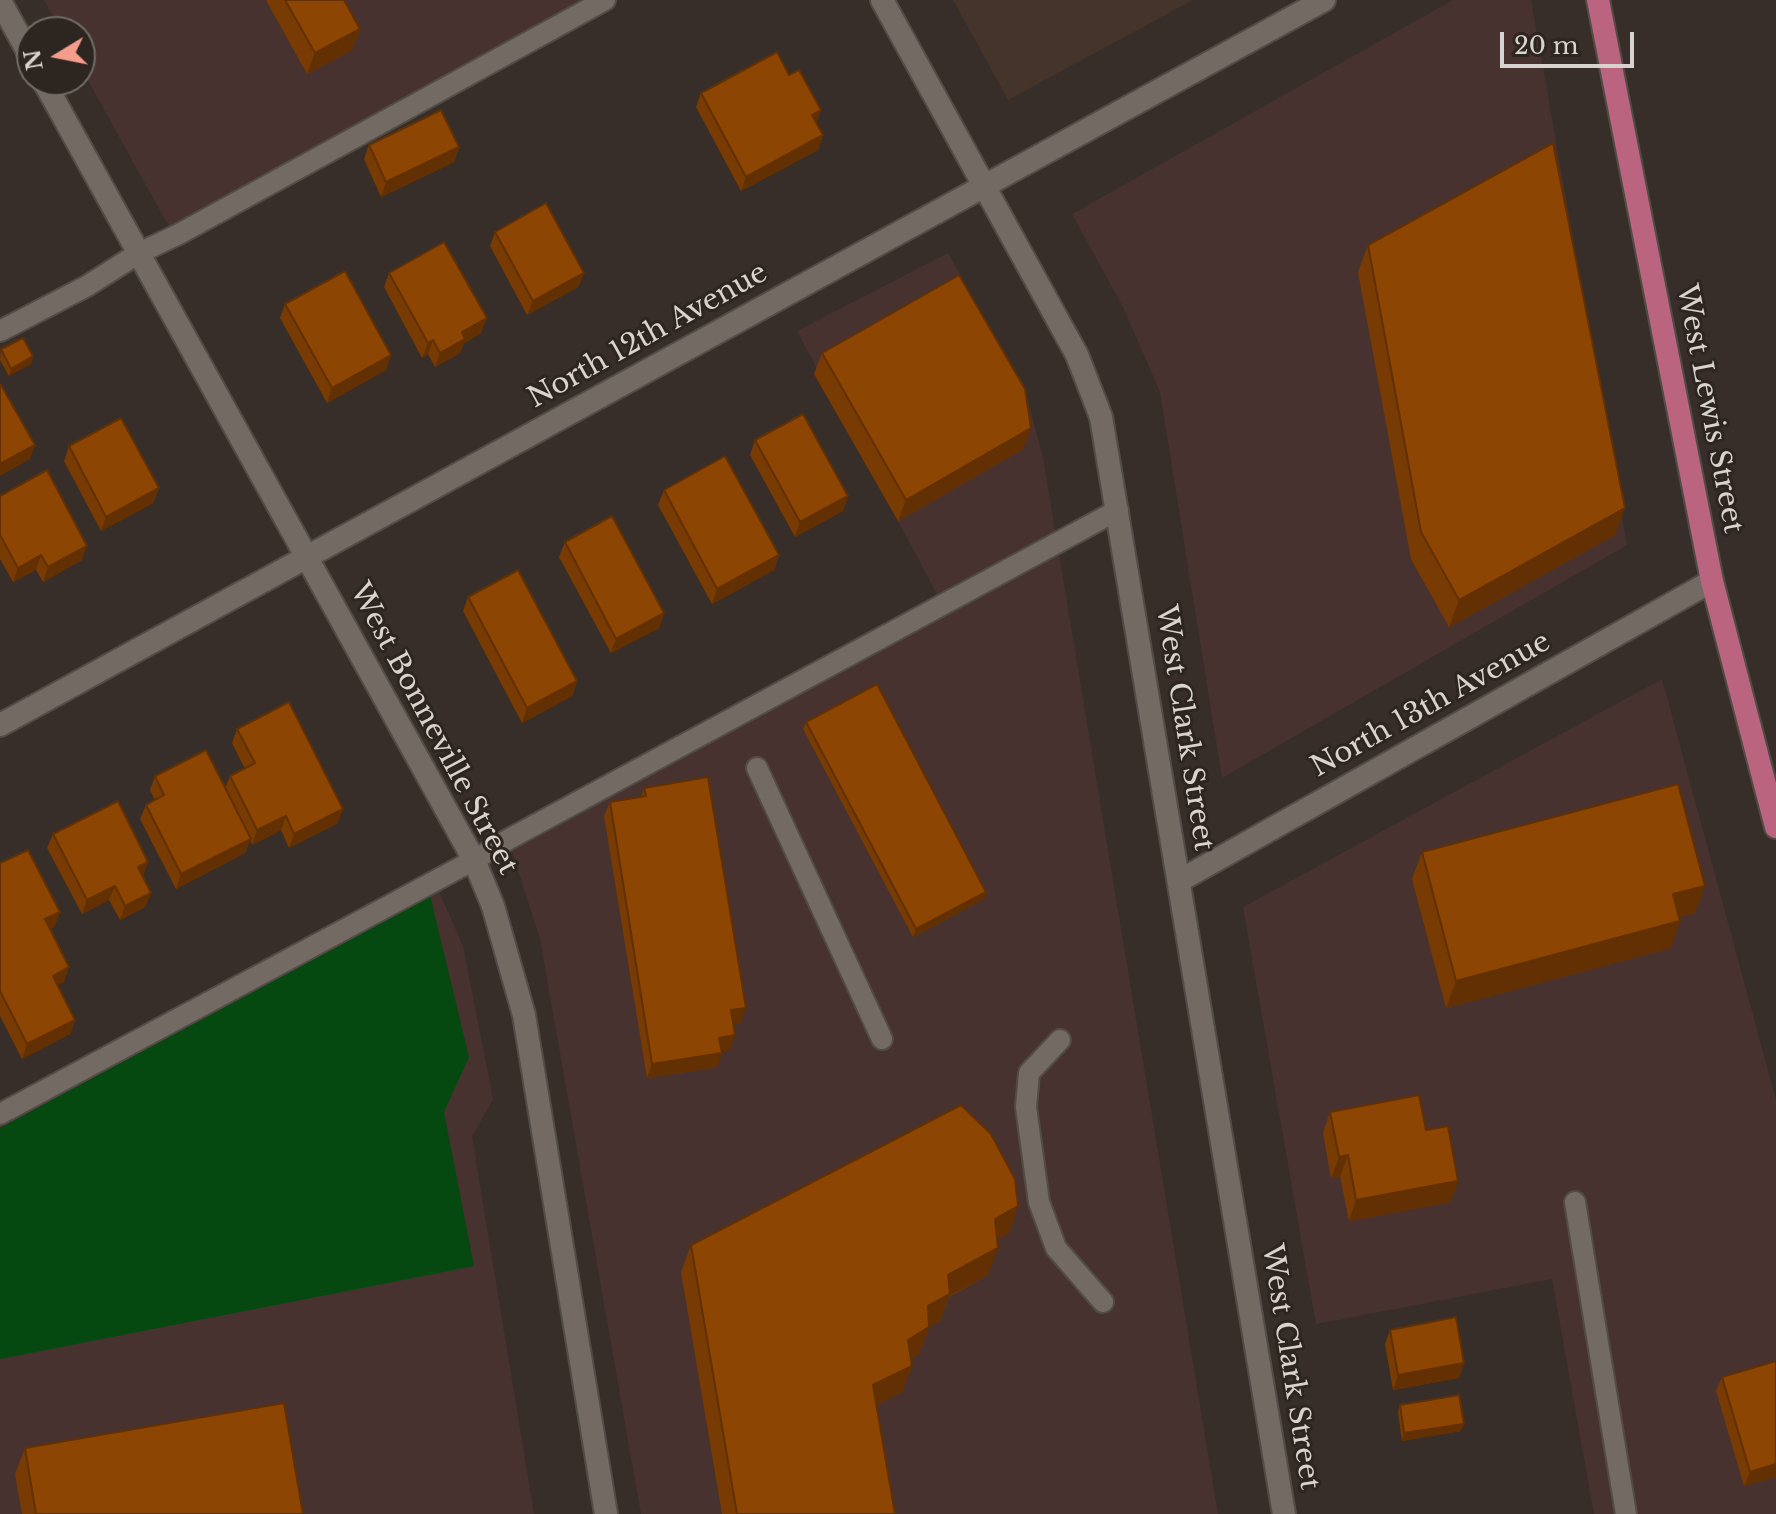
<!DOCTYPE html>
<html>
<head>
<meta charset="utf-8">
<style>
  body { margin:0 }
  #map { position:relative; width:1776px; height:1514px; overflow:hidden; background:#372e29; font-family:"Libre Baskerville",serif }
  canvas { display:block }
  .north { position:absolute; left:16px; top:16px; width:80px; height:80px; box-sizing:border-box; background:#2d2520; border:2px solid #716b66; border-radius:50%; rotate:260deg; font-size:22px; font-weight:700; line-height:32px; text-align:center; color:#d8d3cf }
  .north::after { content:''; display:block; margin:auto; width:28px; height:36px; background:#f49d8c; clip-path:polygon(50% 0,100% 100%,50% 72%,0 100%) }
  .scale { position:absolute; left:1500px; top:32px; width:134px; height:36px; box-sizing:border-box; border:4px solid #d8d3cf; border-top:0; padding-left:10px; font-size:24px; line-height:28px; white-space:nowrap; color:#d8d3cf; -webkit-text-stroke:6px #2d2520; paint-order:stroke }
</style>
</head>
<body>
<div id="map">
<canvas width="1776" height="1514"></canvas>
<div class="north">N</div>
<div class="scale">20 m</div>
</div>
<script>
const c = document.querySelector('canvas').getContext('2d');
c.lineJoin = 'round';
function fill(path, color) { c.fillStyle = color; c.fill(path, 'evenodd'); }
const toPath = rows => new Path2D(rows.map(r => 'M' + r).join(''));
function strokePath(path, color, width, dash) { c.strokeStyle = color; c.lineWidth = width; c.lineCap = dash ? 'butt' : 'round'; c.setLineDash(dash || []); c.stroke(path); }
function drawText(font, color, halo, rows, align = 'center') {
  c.font = font + ' "Libre Baskerville",serif'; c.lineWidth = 6; c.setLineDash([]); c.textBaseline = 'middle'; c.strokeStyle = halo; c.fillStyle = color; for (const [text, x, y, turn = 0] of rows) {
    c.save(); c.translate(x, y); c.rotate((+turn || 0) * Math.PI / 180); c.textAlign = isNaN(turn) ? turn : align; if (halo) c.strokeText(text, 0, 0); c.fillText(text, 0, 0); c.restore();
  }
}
fill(toPath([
  [44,0,608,0,174,236,80,66,80,32,62,32],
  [1453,0,1531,0,1627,545,1222,778,1160,392,1124,309,1072,214],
  [948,253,1025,390,1043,458,1218,1514,641,1514,540,939,512,851,947,613,797,331],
  [1662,679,1776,1100,1776,1514,1594,1514,1552,1279,1316,1324,1243,907],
  [434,880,463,946,493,1099,472,1137,534,1514,0,1514,0,1114]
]), '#473230');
fill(toPath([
  [953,0,1193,0,1008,100]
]), '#443429');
fill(toPath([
  [430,895,469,1057,444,1112,474,1266,0,1359,0,1128]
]), '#054911');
const service = toPath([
  [0,331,87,286,139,253,179,234,605,0],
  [757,768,882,1039],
  [1060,1040,1029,1073,1026,1107,1039,1202,1056,1248,1103,1302],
  [0,1114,474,860,509,839,1118,510],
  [1575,1202,1626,1514]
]);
const minor = toPath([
  [0,1,32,59],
  [43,80,474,860,493,906,524,1015,606,1514],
  [0,725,1324,0],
  [1179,881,1712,581]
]);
const tertiary = toPath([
  [882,0,1077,355,1101,417,1284,1514]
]);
const primary = toPath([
  [1598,0,1712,581,1776,827]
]);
strokePath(service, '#524c47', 24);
strokePath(minor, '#524c47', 26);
strokePath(tertiary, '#524c47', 26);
strokePath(primary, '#524c47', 26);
strokePath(service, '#746a64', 20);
strokePath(minor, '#746a64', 22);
strokePath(tertiary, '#746a64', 22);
strokePath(primary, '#ba647f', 22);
fill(toPath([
  [266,0,344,0,360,29,352,50,307,74],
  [789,75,821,110,816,123,823,135,818,150,741,191,696,107,701,93],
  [369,145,459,147,454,162,381,197,364,159],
  [495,232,584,273,578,287,527,315,490,246],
  [1368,245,1615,535,1449,627,1411,559,1358,272],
  [389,273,481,333,464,343,460,353,435,367,428,354,422,358,384,287],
  [285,304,391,355,386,370,327,403,280,318],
  [1,349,33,356,31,364,9,376,0,360],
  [822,353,1031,428,1023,449,898,521,814,374],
  [755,440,848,496,843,511,795,537,750,455],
  [69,446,159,488,153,503,101,531,64,461],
  [664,490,779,555,774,570,712,604,658,505],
  [0,496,82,560,43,582,36,570,13,582,0,559],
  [565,542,664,613,659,628,611,653,559,557],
  [468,597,577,681,572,696,522,723,463,611],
  [806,722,986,892,984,899,913,937,803,729],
  [237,729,338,823,289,848,281,830,252,845,250,840,245,853,176,889,140,819,146,805,155,800,150,790,155,776,225,789,230,776,245,769,232,743],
  [644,788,741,1023,733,1024,730,1050,722,1051,717,1067,647,1078,604,816,610,802,641,797],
  [53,834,143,877,151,893,145,907,120,920,109,900,82,914,47,848],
  [1422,852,1695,913,1679,917,1671,948,1446,1008,1412,879],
  [0,863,60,912,54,927,50,929,64,982,57,985,75,1020,70,1034,22,1059,0,1016],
  [1330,1112,1426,1130,1458,1181,1450,1202,1349,1221,1340,1176,1331,1178,1323,1133],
  [1018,1206,1009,1233,997,1239,988,1275,949,1297,940,1321,929,1327,919,1354,911,1359,912,1366,902,1392,877,1405,895,1514,722,1514,681,1272,691,1245],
  [1390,1330,1464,1363,1459,1378,1393,1390,1385,1344],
  [1722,1377,1776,1477,1744,1486,1716,1391],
  [1400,1405,1461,1431,1402,1441,1398,1412],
  [25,1448,303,1514,22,1514,15,1474]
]), '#783b03');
fill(toPath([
  [360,29,352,50,307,74,315,53],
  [821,110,815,124,812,115],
  [823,135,818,150,741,191,746,177],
  [459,147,454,162,381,197,386,182],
  [584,273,578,287,527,315,533,301],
  [487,318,481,333,464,343,460,353,435,367,440,353,462,332],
  [433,340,428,354,422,358,428,343],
  [391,355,386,370,327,403,332,388],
  [33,356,31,364,9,376,11,369],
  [1031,428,1023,449,898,521,906,500],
  [35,445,30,459,0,476,0,464],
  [159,488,153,503,101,531,106,517],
  [848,496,843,511,795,537,800,522],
  [1625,508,1615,535,1449,627,1459,600],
  [87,546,82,560,43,582,48,567],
  [41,555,36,570,13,582,18,568],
  [779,555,774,570,712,604,717,589],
  [664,613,659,628,611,653,616,639],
  [577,681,572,696,522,723,527,708],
  [343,809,338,823,289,848,294,834],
  [286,816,281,830,252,845,257,830],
  [251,839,245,853,176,889,181,874],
  [148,862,143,876,138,867],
  [115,886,109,900,82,914,87,900],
  [1705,886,1695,913,1664,921,1673,894],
  [986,892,984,899,913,937,916,929],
  [151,893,145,907,120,920,125,906],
  [60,912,54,927,40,934,45,919],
  [1680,921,1671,948,1446,1008,1456,981],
  [69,967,64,982,48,990,53,976],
  [746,1008,741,1023,726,1025,731,1010],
  [75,1020,70,1034,22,1059,27,1044],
  [735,1035,730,1050,714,1052,719,1038],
  [722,1053,717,1067,647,1078,652,1064],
  [1348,1155,1340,1176,1331,1178,1339,1157],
  [1458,1181,1450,1202,1349,1221,1356,1200],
  [1018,1206,1009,1233,985,1246,995,1219],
  [998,1248,988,1275,949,1296,940,1321,929,1327,919,1354,898,1367,908,1340,948,1275],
  [1464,1363,1459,1378,1393,1390,1398,1375],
  [912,1366,902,1392,864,1412,873,1385],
  [1464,1424,1461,1431,1402,1441,1404,1433],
  [1776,1464,1776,1477,1744,1486,1750,1472]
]), '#623002');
const building = toPath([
  [285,0,344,0,360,29,315,53,285,0],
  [777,52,789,75,799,70,821,110,812,115,823,135,746,177,701,93,777,52],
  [441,110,459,147,386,182,369,145,441,110],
  [1553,143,1625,508,1459,600,1421,532,1368,245,1553,143],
  [546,203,584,273,533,301,495,232,546,203],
  [444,242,487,318,462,332,465,339,440,353,433,340,428,343,389,273,444,242],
  [345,271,391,355,332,388,285,304,345,271],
  [959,275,1025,389,1031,428,906,500,822,353,959,275],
  [23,338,33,356,11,369,1,349,23,338],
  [0,385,1,385,35,445,0,464,0,385],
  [803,414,848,496,800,522,755,440,803,414],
  [121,418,159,488,106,517,69,446,121,418],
  [725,456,779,555,717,589,664,490,725,456],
  [47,470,87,546,48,567,41,555,18,568,0,535,0,496,47,470],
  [612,516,664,613,616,639,565,542,612,516],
  [518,570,577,681,527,708,468,597,518,570],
  [877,684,986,892,916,929,806,722,877,684],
  [289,702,343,809,294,834,286,816,257,830,230,776,255,763,237,729,289,702],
  [206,750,251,839,181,874,146,805,164,795,155,776,206,750],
  [708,777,746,1008,731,1010,735,1035,719,1038,722,1053,652,1064,610,802,646,796,644,788,708,777],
  [1678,784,1705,886,1673,894,1680,921,1456,981,1422,852,1678,784],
  [118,801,148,862,138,867,151,893,125,906,115,886,87,900,53,834,118,801],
  [28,850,60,912,45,919,69,967,53,976,75,1020,27,1044,0,991,0,863,28,850],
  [1419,1095,1426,1130,1448,1126,1458,1181,1356,1200,1348,1155,1339,1157,1330,1112,1419,1095],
  [961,1105,991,1134,1015,1179,1018,1206,995,1219,998,1248,948,1275,950,1294,928,1306,929,1327,908,1340,912,1366,873,1385,895,1514,737,1514,691,1245,961,1105],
  [1456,1317,1464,1363,1398,1375,1390,1330,1456,1317],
  [1776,1361,1776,1464,1750,1472,1722,1377,1776,1361],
  [1459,1395,1464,1424,1404,1433,1400,1405,1459,1395],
  [284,1403,303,1514,36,1514,25,1448,284,1403]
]);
fill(building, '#8c4503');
strokePath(building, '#623002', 2);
drawText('28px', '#d8d3cf', '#2d2520', [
  ["North 12th Avenue",648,336,-29],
  ["West Lewis Street",1709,409,79],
  ["North 13th Avenue",1431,705,-29],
  ["West Clark Street",1184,728,81],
  ["West Bonneville Street",433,729,62],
  ["West Clark Street",1290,1367,81]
]);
</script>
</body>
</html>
